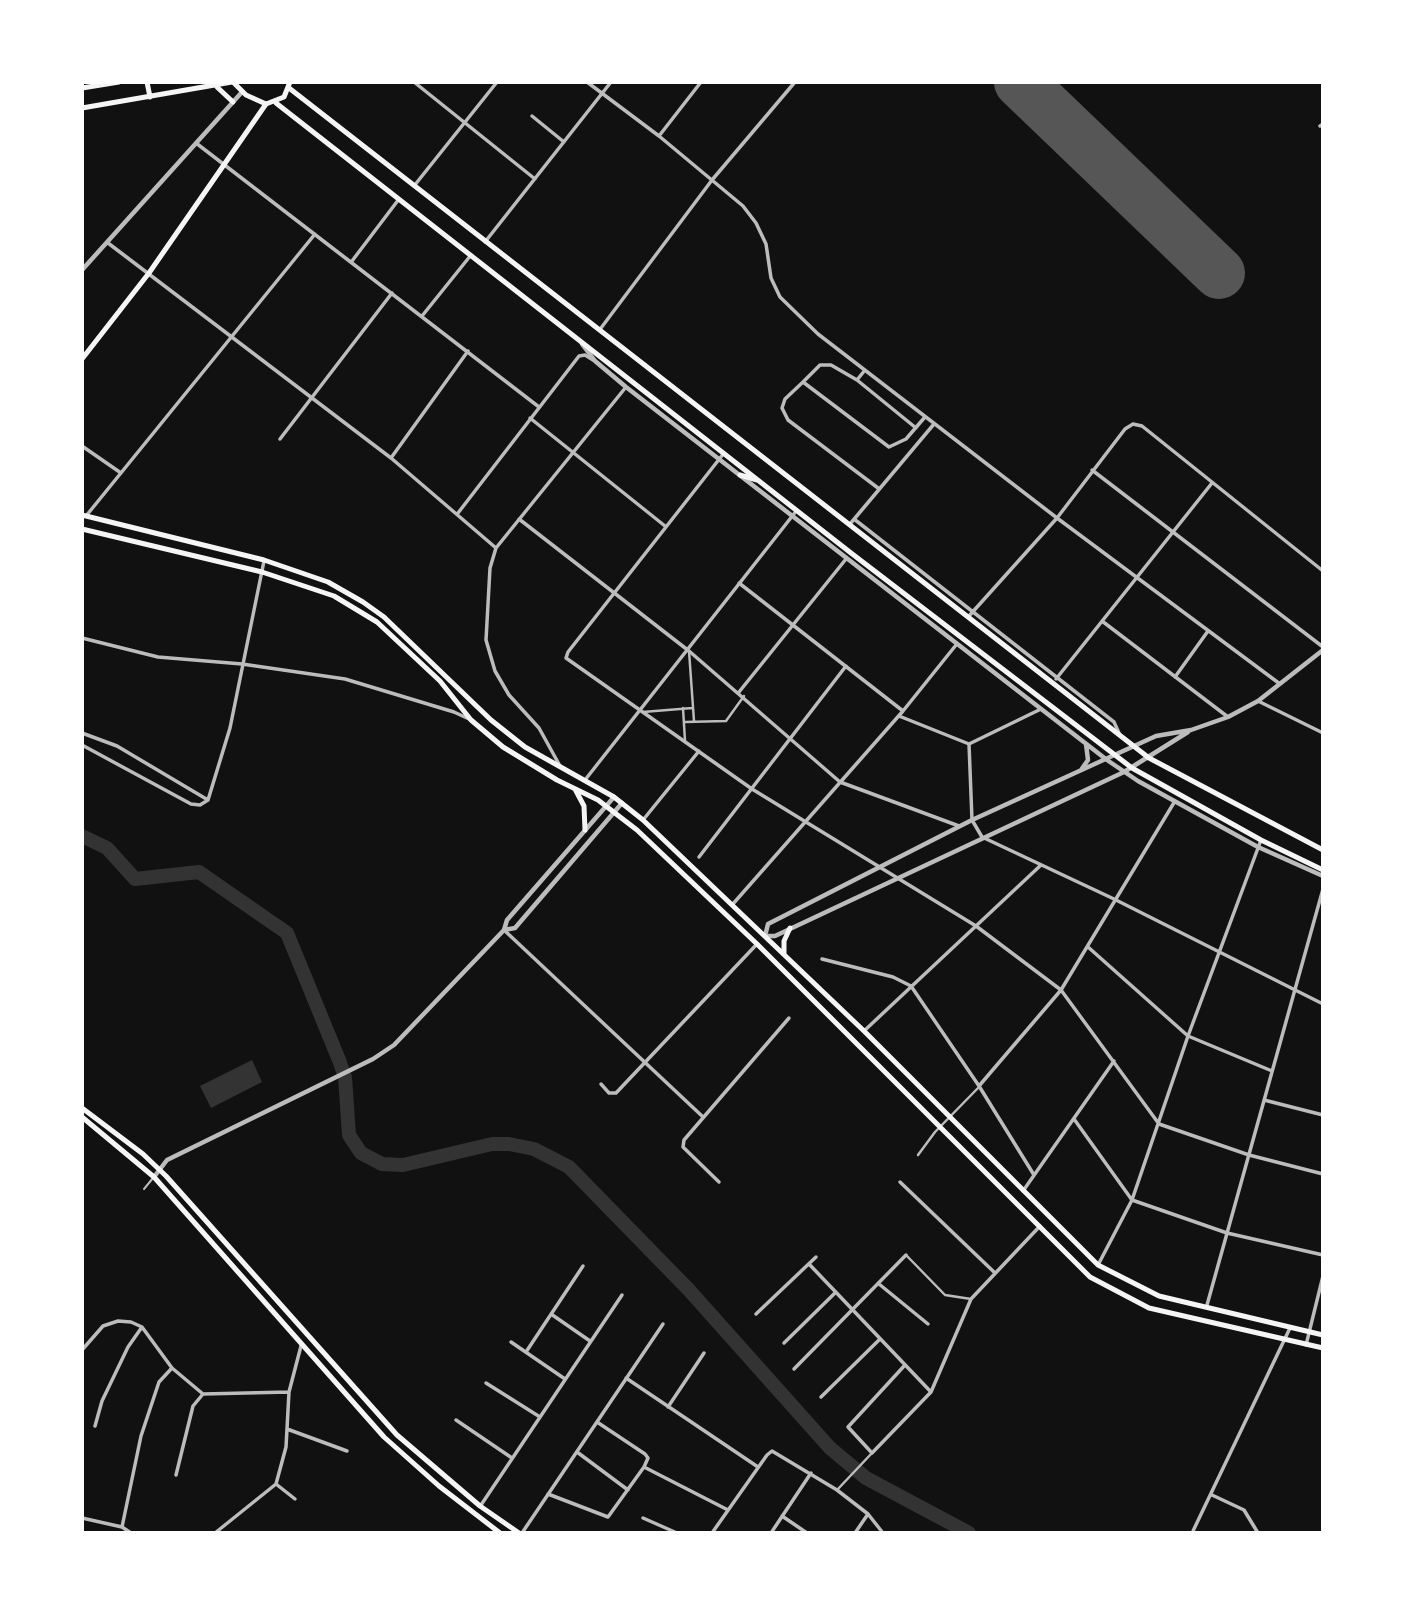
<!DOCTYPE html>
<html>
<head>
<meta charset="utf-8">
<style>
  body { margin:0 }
  #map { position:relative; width:1405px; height:1615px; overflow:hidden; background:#111; font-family:"Source Serif 4",serif }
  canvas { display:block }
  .frame { position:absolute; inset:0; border:84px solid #fff; pointer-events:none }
</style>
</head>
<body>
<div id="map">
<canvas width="1405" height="1615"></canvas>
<div class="frame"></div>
</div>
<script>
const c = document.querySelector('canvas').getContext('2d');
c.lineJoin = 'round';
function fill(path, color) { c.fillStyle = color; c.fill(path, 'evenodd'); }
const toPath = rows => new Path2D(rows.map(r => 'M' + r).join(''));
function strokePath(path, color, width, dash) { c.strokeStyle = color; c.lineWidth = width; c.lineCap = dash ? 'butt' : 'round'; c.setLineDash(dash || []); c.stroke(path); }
fill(toPath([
  [252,1060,262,1082,211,1108,200,1086]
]), '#333');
strokePath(toPath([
  [82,836,107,848,135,879,199,872,287,933,339,1060,345,1077,349,1135,361,1153,382,1164,403,1165,492,1144,509,1144,534,1149,569,1167,689,1290,830,1448,866,1478,969,1533]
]), '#333', 14);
strokePath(toPath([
  [1020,82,1219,273]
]), '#565656', 52);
strokePath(toPath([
  [144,1189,153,1178]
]), '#bcbcbc', 2);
strokePath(toPath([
  [689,651,694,721],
  [683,708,685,741],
  [643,712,692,708],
  [685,722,726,721,744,696],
  [918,1155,935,1132,979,1087],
  [906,1255,945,1295,971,1299],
  [837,1490,872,1453]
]), '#bcbcbc', 2.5);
strokePath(toPath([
  [414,82,535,179],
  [587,82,659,136,743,206,756,223,766,244,771,278,780,297,818,334,1057,518,1280,684],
  [532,116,564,142],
  [1320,126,1323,124],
  [659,136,701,82],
  [196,143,539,407],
  [414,186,497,82],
  [485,242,611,82],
  [108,243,391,458,496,548],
  [352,261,399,199],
  [422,316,471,255],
  [601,328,712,180,795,82],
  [865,370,857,380,916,428],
  [803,382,820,365,831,365,857,380],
  [530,418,665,526],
  [280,439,392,293],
  [82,446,121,473],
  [724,453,568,652,566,658,752,789,976,926,1061,990,1159,1124,1249,1155,1323,1174],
  [391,458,468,351],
  [1092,470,1323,647],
  [878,488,788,420,782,408,785,399,803,382,889,447,906,439,925,417],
  [458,513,579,356,585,355,593,360],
  [86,516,315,234],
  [519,519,689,651,840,782,959,826],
  [854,519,1114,722,1119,733],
  [850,524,934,424],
  [739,583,903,711],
  [969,616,1057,518,1125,429,1133,424,1142,426,1323,571],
  [1102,621,1228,717],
  [82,638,158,657,242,664,345,679,454,712,469,719],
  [1175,677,1208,631],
  [1056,679,1212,483],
  [739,692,846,559],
  [1258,701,1323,733],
  [899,716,969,744],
  [82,733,117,746,208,800],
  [969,744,972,820,982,837,1114,899,1323,1004],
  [969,744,1041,709],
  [82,745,191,804,200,805,208,800],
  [560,766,539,728,509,695,495,671,486,640,490,568,496,548,626,387],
  [585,780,797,510],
  [208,800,230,728,264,561],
  [643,820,699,751],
  [699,857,846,666],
  [732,905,903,711,956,645],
  [504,930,702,1116],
  [1088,947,1188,1036,1272,1071],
  [822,959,893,977,911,986,979,1086,1034,1175],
  [864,1031,1041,865],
  [601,1084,609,1093,616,1093,757,944],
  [979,1086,1061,990,1175,801],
  [1264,1100,1323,1115],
  [1074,1119,1132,1200,1227,1233,1323,1255],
  [719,1182,683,1147,684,1140,789,1018],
  [900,1182,994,1272],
  [1023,1191,1114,1061],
  [809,1264,931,1392],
  [1098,1265,1132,1200,1188,1036,1261,840],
  [879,1284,928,1324],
  [1207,1305,1323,889],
  [551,1314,590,1341],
  [756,1314,816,1257],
  [511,1342,565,1379],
  [784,1343,836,1292],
  [1306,1345,1323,1276],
  [82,1350,103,1326,118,1321,131,1322,142,1327,172,1368,203,1394,289,1392],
  [526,1352,583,1266],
  [905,1365,848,1427,872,1453,931,1392,971,1299,1040,1226],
  [794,1369,906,1255],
  [626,1378,758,1467],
  [486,1383,540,1417],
  [821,1397,880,1339],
  [668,1407,704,1353],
  [456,1420,512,1458],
  [95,1426,102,1401,128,1347,142,1327],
  [287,1429,347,1451],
  [577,1452,628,1490],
  [644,1467,728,1510],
  [176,1475,193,1406,203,1394],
  [276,1484,295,1499],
  [548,1494,608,1517,644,1467,648,1458,645,1454,597,1422],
  [1212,1495,1244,1510,1258,1533],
  [481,1505,622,1295],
  [782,1516,807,1533],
  [82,1518,122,1527,131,1533],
  [643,1518,677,1533],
  [122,1527,141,1436,159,1382,172,1368],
  [1193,1531,1290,1328],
  [215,1533,276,1484,286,1447,289,1392,301,1346],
  [522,1533,663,1324],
  [712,1533,767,1455,772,1451,837,1490,868,1514,883,1533],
  [771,1533,811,1473],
  [855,1533,868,1514]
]), '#bcbcbc', 3.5);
strokePath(toPath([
  [82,270,242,92],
  [582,344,595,361,626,387,1107,760,1138,781,1258,847,1323,876],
  [1081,770,1088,760,1086,744],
  [504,930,507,920,614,797],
  [765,936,768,924,972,820,1156,736,1191,730,1228,717,1258,701,1323,650],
  [765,936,775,936,1124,772,1188,732],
  [154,1177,167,1160,373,1059,394,1045,504,930,515,928,622,803]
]), '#bcbcbc', 4.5);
strokePath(toPath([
  [147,82,150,97],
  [217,87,233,102],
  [82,88,119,82],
  [82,108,232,82],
  [82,359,149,273,266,104],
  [82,515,264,560,328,582,363,602,384,617,491,720,525,747,614,797,643,820,864,1031,1098,1265,1159,1296,1323,1335],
  [82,529,262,572,334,596,377,622,440,681,471,720,503,747,557,780,598,800,637,830,757,944,1090,1277,1149,1308,1323,1348],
  [575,789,584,806,585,830],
  [784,954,784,941,790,928],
  [82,1108,143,1154,166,1176,397,1435,480,1506,519,1533],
  [82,1117,154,1177,384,1437,439,1486,500,1533]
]), '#f5f5f5', 5);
strokePath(toPath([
  [233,82,246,95,266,104,284,97,290,82],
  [289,88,1149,758,1323,850],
  [276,103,851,553,1132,768,1261,840,1323,870],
  [740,475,757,480]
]), '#f5f5f5', 5);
</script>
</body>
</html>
